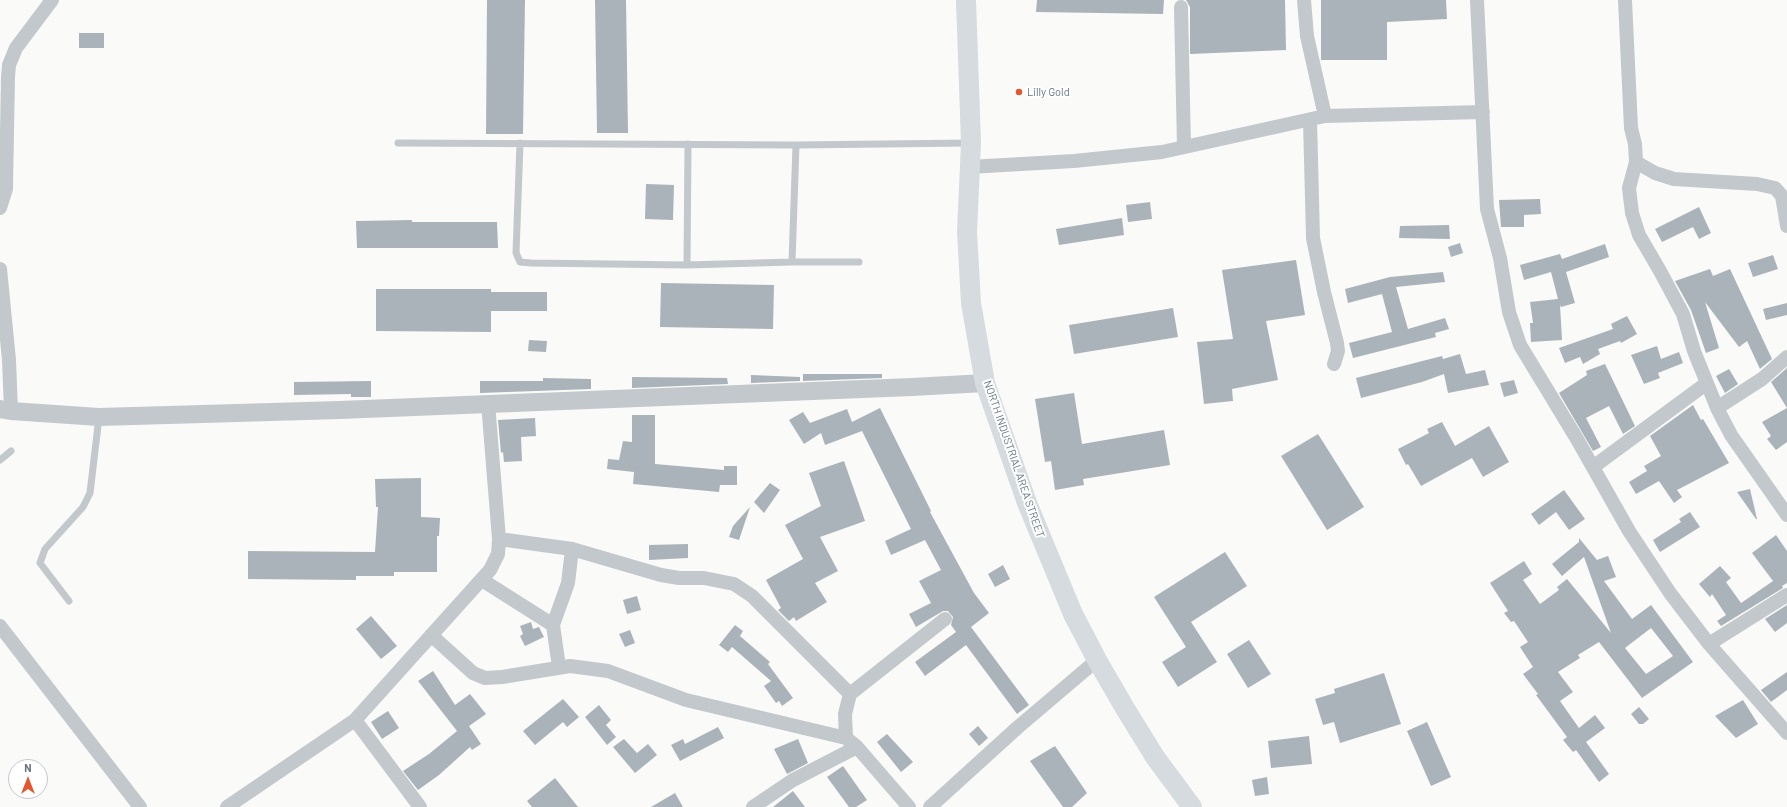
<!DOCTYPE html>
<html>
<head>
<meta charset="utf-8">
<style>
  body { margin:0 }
  #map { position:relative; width:1787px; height:807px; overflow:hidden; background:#fafaf8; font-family:Barlow,sans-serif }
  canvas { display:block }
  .north { position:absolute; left:8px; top:759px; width:40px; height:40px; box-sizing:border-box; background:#fff; border:1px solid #c1c8cd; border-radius:50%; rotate:0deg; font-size:11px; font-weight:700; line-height:16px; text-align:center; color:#657683 }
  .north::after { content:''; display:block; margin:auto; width:14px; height:18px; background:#e4572e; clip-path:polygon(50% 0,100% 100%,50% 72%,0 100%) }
</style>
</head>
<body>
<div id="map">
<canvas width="1787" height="807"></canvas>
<div class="north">N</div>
</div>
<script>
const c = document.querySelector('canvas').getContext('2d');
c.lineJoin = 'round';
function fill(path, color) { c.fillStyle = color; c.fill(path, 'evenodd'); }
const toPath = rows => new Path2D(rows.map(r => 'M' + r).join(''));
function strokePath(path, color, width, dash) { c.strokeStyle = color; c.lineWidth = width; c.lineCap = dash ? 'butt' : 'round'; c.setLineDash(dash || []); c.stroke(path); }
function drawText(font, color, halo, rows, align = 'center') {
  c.font = font + ' Barlow,sans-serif'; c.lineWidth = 4; c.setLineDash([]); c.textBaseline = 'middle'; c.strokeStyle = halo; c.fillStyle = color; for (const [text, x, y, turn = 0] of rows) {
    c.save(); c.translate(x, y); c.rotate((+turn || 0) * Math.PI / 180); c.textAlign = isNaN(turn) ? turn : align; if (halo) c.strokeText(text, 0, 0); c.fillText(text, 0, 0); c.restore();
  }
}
fill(toPath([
  [487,0,525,0,523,134,486,134],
  [595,0,626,0,628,133,597,133],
  [1037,0,1164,0,1163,14,1036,12],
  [1186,0,1285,0,1286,50,1190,54,1190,7],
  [1321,0,1446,0,1447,19,1387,22,1387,60,1321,60],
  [79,33,104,33,104,48,79,48],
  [646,184,674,185,673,220,645,219],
  [1540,199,1541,214,1524,215,1524,227,1501,227,1499,200],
  [1150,202,1152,219,1128,222,1126,205],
  [1699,207,1711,233,1699,239,1693,227,1662,242,1655,229],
  [1122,218,1124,235,1059,245,1056,229],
  [412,220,412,222,497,222,498,248,357,248,356,221],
  [1449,225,1450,239,1399,238,1400,226],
  [1460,243,1463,253,1451,257,1448,247],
  [1605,244,1609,257,1566,272,1575,303,1561,307,1560,305,1562,340,1531,342,1530,323,1533,323,1530,302,1558,299,1551,272,1524,280,1520,265,1560,254,1562,259],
  [1773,255,1778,269,1753,277,1748,263],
  [1296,260,1305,315,1266,321,1278,380,1232,389,1233,401,1204,404,1197,342,1233,339,1222,270],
  [1710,269,1713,276,1730,269,1772,359,1761,368,1760,369,1747,341,1739,347,1705,302,1719,348,1706,353,1691,310,1675,281],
  [1443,272,1445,282,1396,287,1408,329,1445,318,1449,329,1435,333,1436,337,1353,358,1349,343,1392,332,1382,294,1348,303,1345,289,1390,277],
  [661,283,774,285,773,329,660,327],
  [376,289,491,289,491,292,547,292,547,311,491,311,491,332,376,331],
  [1787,303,1787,315,1766,320,1763,309],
  [1173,308,1178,337,1074,354,1069,325],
  [1627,316,1637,334,1621,343,1620,341,1598,349,1600,354,1583,364,1580,357,1565,363,1559,348,1613,329,1611,324],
  [529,340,547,341,546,352,528,351],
  [1657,346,1661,359,1679,352,1683,363,1658,373,1660,378,1644,384,1631,355],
  [1460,354,1466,374,1485,370,1489,385,1448,393,1444,374,1422,382,1361,398,1356,378,1442,356,1443,359],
  [1605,364,1635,426,1623,434,1609,406,1586,418,1601,447,1593,451,1559,393,1587,375,1586,371],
  [1787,368,1787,442,1776,450,1767,439,1771,436,1762,422,1787,408,1771,382],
  [1729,369,1738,384,1725,393,1716,376],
  [803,374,882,374,882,378,803,381],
  [751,375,800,377,800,381,751,383],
  [632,377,727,378,728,384,632,388],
  [543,378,591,379,591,389,480,393,480,381,543,381],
  [1514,380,1518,393,1504,397,1500,383],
  [371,381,371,397,351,397,351,394,294,395,294,382],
  [1074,393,1082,444,1164,430,1170,465,1083,479,1084,485,1055,490,1051,461,1045,462,1035,399],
  [1693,405,1701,420,1703,419,1729,463,1677,490,1682,497,1674,503,1659,481,1636,494,1629,482,1647,471,1644,466,1661,456,1650,436],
  [880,408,931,511,930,512,974,593,989,613,971,627,1029,705,1017,714,966,645,925,676,915,662,956,632,951,625,953,617,948,611,943,611,916,627,909,614,931,603,919,581,941,570,925,540,891,555,885,541,911,529,862,431,825,445,821,433,804,444,789,420,803,412,810,423,847,409,852,422],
  [632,415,655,415,655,464,724,470,724,466,737,466,737,485,720,485,719,492,633,484,634,472,607,469,608,459,619,460,623,441,632,442],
  [535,418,536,436,521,437,522,461,504,462,503,452,501,453,498,420],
  [1442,422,1455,446,1489,426,1509,462,1483,477,1472,458,1421,486,1408,464,1406,465,1398,449,1429,433,1427,429],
  [1318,434,1364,507,1327,530,1281,456],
  [844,461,865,521,820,537,838,571,815,583,827,602,796,621,794,617,789,621,778,610,781,608,766,580,803,559,785,525,821,506,809,473],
  [421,478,421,517,440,518,439,536,437,536,437,572,394,572,394,576,356,576,356,580,248,579,248,551,375,552,378,507,376,507,375,479],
  [770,483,780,490,764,513,754,502],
  [1750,489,1757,519,1756,519,1737,492],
  [1564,490,1585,519,1569,530,1556,512,1539,525,1531,514],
  [750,507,739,540,729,537,733,526],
  [1690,512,1700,527,1660,552,1653,540,1681,522,1679,519],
  [1776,535,1787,551,1787,583,1782,586,1783,588,1721,626,1717,621,1726,615,1712,594,1710,597,1699,584,1720,566,1731,578,1726,582,1741,603,1747,599,1773,581,1752,553],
  [1579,538,1597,560,1608,556,1616,577,1604,581,1632,619,1651,605,1693,662,1642,698,1599,642,1578,655,1580,658,1558,672,1573,692,1560,701,1579,728,1595,715,1605,728,1586,742,1609,774,1599,782,1576,750,1573,752,1563,740,1567,737,1536,695,1538,694,1523,674,1533,667,1520,647,1528,642,1514,621,1511,622,1504,613,1508,611,1490,583,1524,561,1532,574,1523,580,1540,604,1559,590,1557,587,1567,579,1611,633,1584,557,1562,576,1552,564,1579,542],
  [1651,628,1673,656,1646,674,1625,648],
  [688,544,688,558,649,560,649,545],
  [1225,552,1247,586,1191,622,1217,662,1178,687,1162,662,1186,647,1154,597],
  [1003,565,1010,579,995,587,988,574],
  [637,596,641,610,627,614,623,600],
  [1787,605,1787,623,1775,632,1765,619],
  [371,616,397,646,381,659,356,629],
  [531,622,533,629,539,627,544,637,525,646,520,636,523,634,520,626],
  [735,625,743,631,740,636,770,662,768,664,793,698,782,706,779,701,776,703,764,686,771,681,732,647,728,652,719,645],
  [630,630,635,643,625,647,619,634],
  [1249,640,1271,674,1248,688,1227,654],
  [433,671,455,705,470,694,486,714,469,726,481,744,472,750,470,747,439,775,418,790,403,771,429,754,457,731,418,681],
  [1787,672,1787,690,1771,702,1761,690],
  [1384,673,1401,724,1340,743,1334,722,1323,725,1315,699,1335,693,1334,689],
  [563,699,579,717,567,727,563,722,535,745,523,731],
  [1743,700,1758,724,1736,738,1715,716],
  [599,705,611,720,606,725,616,737,607,745,585,717],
  [1639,707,1649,719,1643,724,1639,724,1631,714],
  [388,711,399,728,382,739,371,722],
  [1427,722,1451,777,1431,786,1407,731],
  [978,726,988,738,979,746,969,734],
  [718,727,724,738,680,761,671,745,683,739,685,744],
  [887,734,913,762,901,772,877,742],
  [1309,736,1312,764,1271,768,1268,741],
  [624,739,637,753,648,744,657,755,635,773,613,747],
  [798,739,808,763,787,774,774,749],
  [1055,746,1087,793,1072,807,1063,807,1030,761],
  [843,766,867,800,856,807,849,807,827,777],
  [1267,777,1269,794,1255,796,1252,780],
  [555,778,578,807,532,807,527,801],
  [793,791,805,807,773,807],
  [675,793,683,807,651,807]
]), '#aab3b9');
strokePath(toPath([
  [398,143,796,145,971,143],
  [520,143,516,253,520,262,531,263,687,265,792,262,859,262],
  [792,262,796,145],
  [687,265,688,144],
  [0,460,11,451],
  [69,601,40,563,45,549,83,507,90,493,99,417]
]), '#c3c8cc', 7);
strokePath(toPath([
  [1304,0,1307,36,1325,116],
  [1477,0,1487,209,1500,258,1509,312,1520,345,1577,439,1629,531,1670,593,1709,644,1787,733],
  [1625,0,1631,128,1635,144,1636,162,1655,173,1674,179,1757,184,1775,188,1782,196,1787,226],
  [1181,7,1184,147],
  [1310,120,1313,238,1324,292,1337,343,1338,351,1334,364],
  [1636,162,1629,188,1632,213,1639,235,1660,271,1683,314,1694,351,1717,408,1731,435,1787,515],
  [969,167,1074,161,1162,152,1325,116,1483,112],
  [0,208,6,189,8,77,9,65,16,48,52,0],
  [0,269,9,360,11,411],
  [1717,408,1762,379,1787,357],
  [1593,467,1707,383],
  [499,539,572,549,661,575,679,578,704,578,734,584,752,596,850,694],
  [482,580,553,625],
  [0,626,140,807],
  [431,635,473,673,485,678,502,677,570,666,608,671,686,700,846,738],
  [1709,644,1787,595],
  [559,667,553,625,568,583,572,549],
  [355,720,420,807],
  [227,807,355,720,490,570,498,554,499,539,488,403],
  [753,807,793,780,857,747],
  [909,807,857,747,846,738,845,714,850,694,945,619],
  [930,807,1017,728,1097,660]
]), '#c3c8cc', 14);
strokePath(toPath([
  [0,409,11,411,99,417,340,410,912,387,985,383]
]), '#c3c8cc', 18);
strokePath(toPath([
  [966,0,971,143,967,232,971,303,985,383,1027,503,1073,614,1097,660,1126,710,1155,757,1192,807]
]), '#d6dbdf', 20);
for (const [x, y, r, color] of [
  [1019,92,4,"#e4572e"]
]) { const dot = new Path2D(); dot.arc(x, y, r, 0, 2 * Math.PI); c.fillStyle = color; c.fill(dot); strokePath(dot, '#fff', 1.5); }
drawText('11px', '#657683', '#fff', [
  ["Lilly Gold",1027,92]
], 'left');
drawText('11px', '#657683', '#fff', [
  ["NORTH INDUSTRIAL AREA STREET",1014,459,71]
]);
</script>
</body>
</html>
